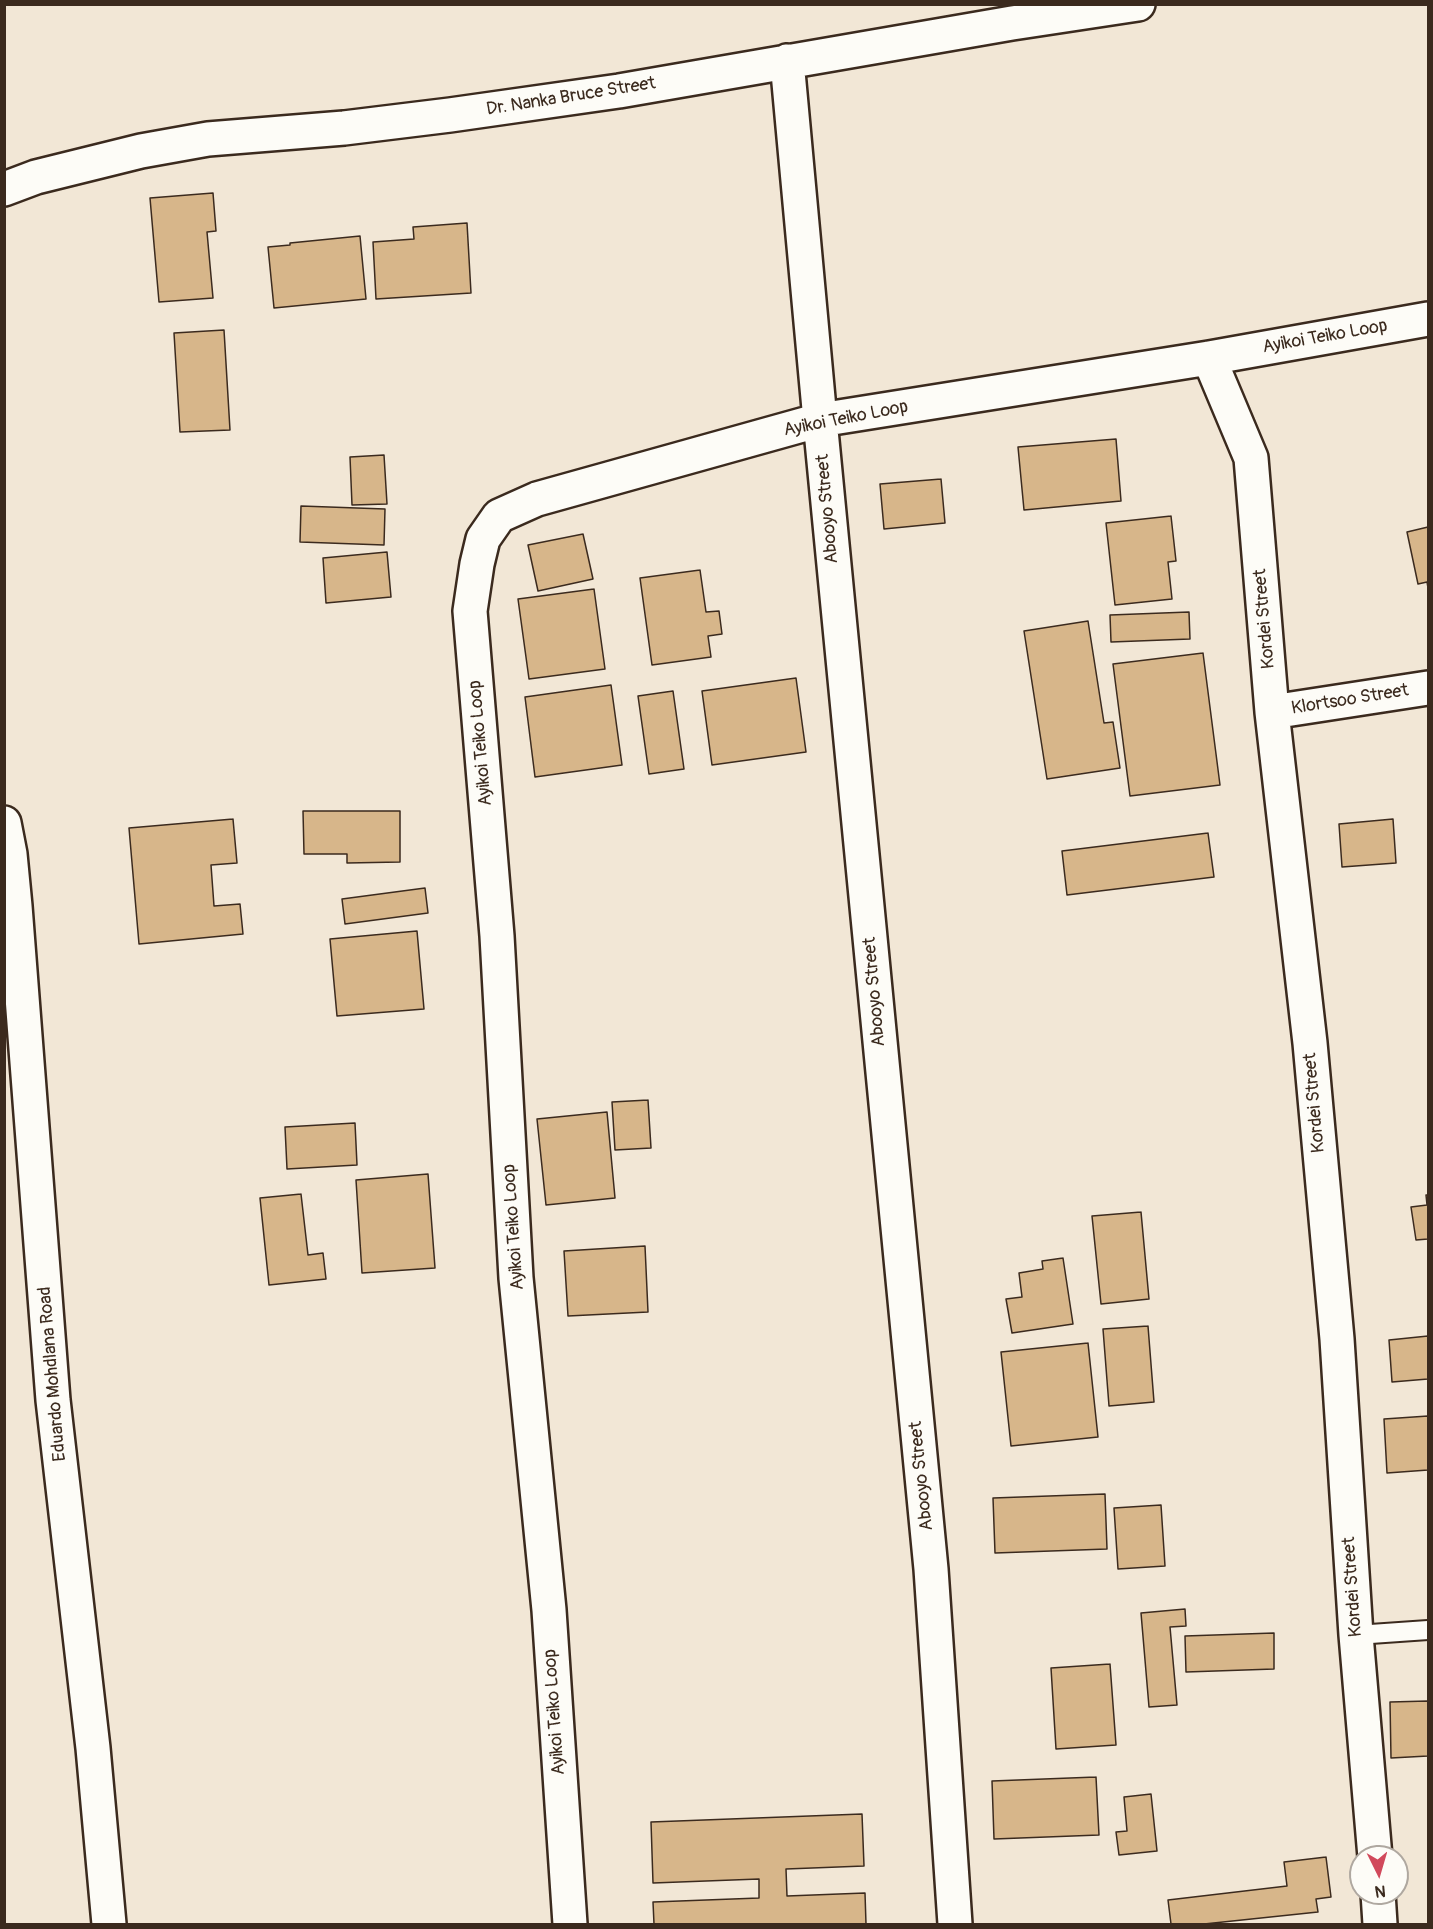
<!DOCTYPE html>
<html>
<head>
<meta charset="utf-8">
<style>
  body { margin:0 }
  #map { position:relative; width:1433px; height:1929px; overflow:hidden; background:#f2e7d6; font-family:Pangolin,sans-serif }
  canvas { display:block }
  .frame { position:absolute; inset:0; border:6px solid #3b2a1e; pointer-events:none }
  .north { position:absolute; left:1349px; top:1845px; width:60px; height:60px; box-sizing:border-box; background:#fdfcf7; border:2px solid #afa8a0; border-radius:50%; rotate:175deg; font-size:16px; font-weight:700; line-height:24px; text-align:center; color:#3b2a1e }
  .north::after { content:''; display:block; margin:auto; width:21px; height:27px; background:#d1495b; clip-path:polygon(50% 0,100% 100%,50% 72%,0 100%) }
</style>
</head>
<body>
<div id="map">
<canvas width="1433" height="1929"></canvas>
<div class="frame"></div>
<div class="north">N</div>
</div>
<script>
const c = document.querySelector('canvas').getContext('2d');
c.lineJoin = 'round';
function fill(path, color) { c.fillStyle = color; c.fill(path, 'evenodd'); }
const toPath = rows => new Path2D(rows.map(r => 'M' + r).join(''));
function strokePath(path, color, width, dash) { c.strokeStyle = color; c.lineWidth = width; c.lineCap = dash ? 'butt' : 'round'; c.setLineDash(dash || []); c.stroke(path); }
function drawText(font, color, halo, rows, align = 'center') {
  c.font = font + ' Pangolin,sans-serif'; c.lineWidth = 6; c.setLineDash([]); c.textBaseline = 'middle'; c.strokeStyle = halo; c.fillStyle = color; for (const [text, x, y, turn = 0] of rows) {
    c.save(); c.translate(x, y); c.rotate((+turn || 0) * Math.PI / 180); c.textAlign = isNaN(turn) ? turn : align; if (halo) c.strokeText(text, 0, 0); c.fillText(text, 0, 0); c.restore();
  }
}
const building = toPath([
  [213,193,216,231,207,232,213,298,159,302,150,198,213,193],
  [467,223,471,293,376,299,373,242,414,239,413,227,467,223],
  [360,236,366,299,274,308,268,247,290,245,290,243,360,236],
  [224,330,230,430,180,432,174,333,224,330],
  [1116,439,1121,501,1024,510,1018,447,1116,439],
  [384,455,387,504,352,505,350,457,384,455],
  [941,479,945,523,884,529,880,484,941,479],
  [301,506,385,509,384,545,300,542,301,506],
  [1171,516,1176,561,1168,562,1172,599,1115,605,1106,523,1171,516],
  [1428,527,1428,588,1427,582,1418,584,1407,532,1428,527],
  [583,534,593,579,538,591,528,545,583,534],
  [387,552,391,597,326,603,323,558,387,552],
  [700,570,706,612,719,611,722,634,708,636,711,657,652,665,640,578,700,570],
  [594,589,605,669,529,679,518,599,594,589],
  [1189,612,1190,639,1111,642,1110,615,1189,612],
  [1088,621,1104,723,1113,722,1120,768,1047,779,1024,631,1088,621],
  [1203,653,1220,785,1130,796,1113,664,1203,653],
  [796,678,806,752,712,765,702,691,796,678],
  [611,685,622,765,535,777,525,697,611,685],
  [673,691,684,769,649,774,638,696,673,691],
  [303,811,400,811,400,862,347,863,347,854,304,854,303,811],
  [233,819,237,863,211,865,214,906,240,904,243,934,139,944,129,828,233,819],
  [1393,819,1396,863,1342,867,1339,824,1393,819],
  [1208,833,1214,877,1067,895,1062,851,1208,833],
  [425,888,428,913,345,924,342,899,425,888],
  [417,931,424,1009,337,1016,330,939,417,931],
  [648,1100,651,1148,615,1150,612,1102,648,1100],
  [607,1112,615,1198,546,1205,537,1119,607,1112],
  [355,1123,357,1165,287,1169,285,1127,355,1123],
  [428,1174,435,1268,362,1273,356,1180,428,1174],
  [301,1194,308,1255,323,1253,326,1279,269,1285,260,1198,301,1194],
  [1426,1195,1428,1195,1428,1239,1416,1240,1411,1207,1427,1205,1426,1195],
  [1141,1212,1149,1299,1101,1304,1092,1216,1141,1212],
  [645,1246,648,1312,568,1316,564,1251,645,1246],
  [1063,1258,1073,1324,1012,1333,1006,1299,1022,1297,1019,1273,1043,1269,1042,1261,1063,1258],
  [1148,1326,1154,1402,1109,1406,1103,1329,1148,1326],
  [1428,1336,1428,1379,1392,1382,1389,1340,1428,1336],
  [1088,1343,1098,1437,1011,1446,1001,1352,1088,1343],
  [1428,1416,1428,1470,1387,1473,1384,1419,1428,1416],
  [1105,1494,1107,1549,995,1553,993,1498,1105,1494],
  [1161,1505,1165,1566,1118,1569,1114,1508,1161,1505],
  [1185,1609,1186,1626,1170,1627,1177,1705,1149,1707,1141,1613,1185,1609],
  [1274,1633,1274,1669,1186,1672,1185,1636,1274,1633],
  [1110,1664,1116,1745,1056,1749,1051,1668,1110,1664],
  [1428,1701,1428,1756,1391,1758,1390,1702,1428,1701],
  [1096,1777,1099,1835,994,1839,992,1781,1096,1777],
  [1151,1794,1157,1851,1119,1855,1116,1832,1127,1831,1124,1797,1151,1794],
  [862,1814,864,1866,786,1869,787,1896,865,1893,866,1924,654,1924,653,1902,759,1898,759,1879,653,1883,651,1822,862,1814],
  [1326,1857,1331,1897,1316,1899,1318,1912,1204,1924,1171,1924,1168,1900,1287,1886,1284,1862,1326,1857]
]);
fill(building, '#d7b68a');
strokePath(building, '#3b2a1e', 1.5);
const service = toPath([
  [1356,1635,1428,1630]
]);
const minor = toPath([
  [787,61,820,420,931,1569,955,1924],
  [4,189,36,177,141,151,208,139,344,128,450,115,619,91,1012,23,1138,4],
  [1209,358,1251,458,1272,712,1310,1043,1337,1339,1356,1635,1375,1857],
  [1272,712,1428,688],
  [1378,1893,1380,1924],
  [570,1924,549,1610,516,1278,497,936,470,611,477,564,483,539,499,516,537,499,820,420,1209,358,1428,319]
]);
const secondary = toPath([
  [4,823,10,854,15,906,53,1400,93,1748,109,1924]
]);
strokePath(service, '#3b2a1e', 22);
strokePath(minor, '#3b2a1e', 38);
strokePath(secondary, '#3b2a1e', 38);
strokePath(service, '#fdfcf7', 18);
strokePath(minor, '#fdfcf7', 33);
strokePath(secondary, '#fdfcf7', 33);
drawText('18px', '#3b2a1e', '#fdfcf7', [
  ["Dr. Nanka Bruce Street",571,97,-9],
  ["Ayikoi Teiko Loop",1325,337,-10],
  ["Ayikoi Teiko Loop",846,419,-11],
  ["Abooyo Street",828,509,-95],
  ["Kordei Street",1265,619,-95],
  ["Klortsoo Street",1350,700,-9],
  ["Ayikoi Teiko Loop",481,743,-95],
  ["Abooyo Street",875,992,-95],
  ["Kordei Street",1315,1103,-95],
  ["Ayikoi Teiko Loop",514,1227,-94],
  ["Eduardo Mohdlana Road",53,1374,-95],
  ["Abooyo Street",922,1476,-96],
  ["Kordei Street",1353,1587,-94],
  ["Ayikoi Teiko Loop",555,1712,-94]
]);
</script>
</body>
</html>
